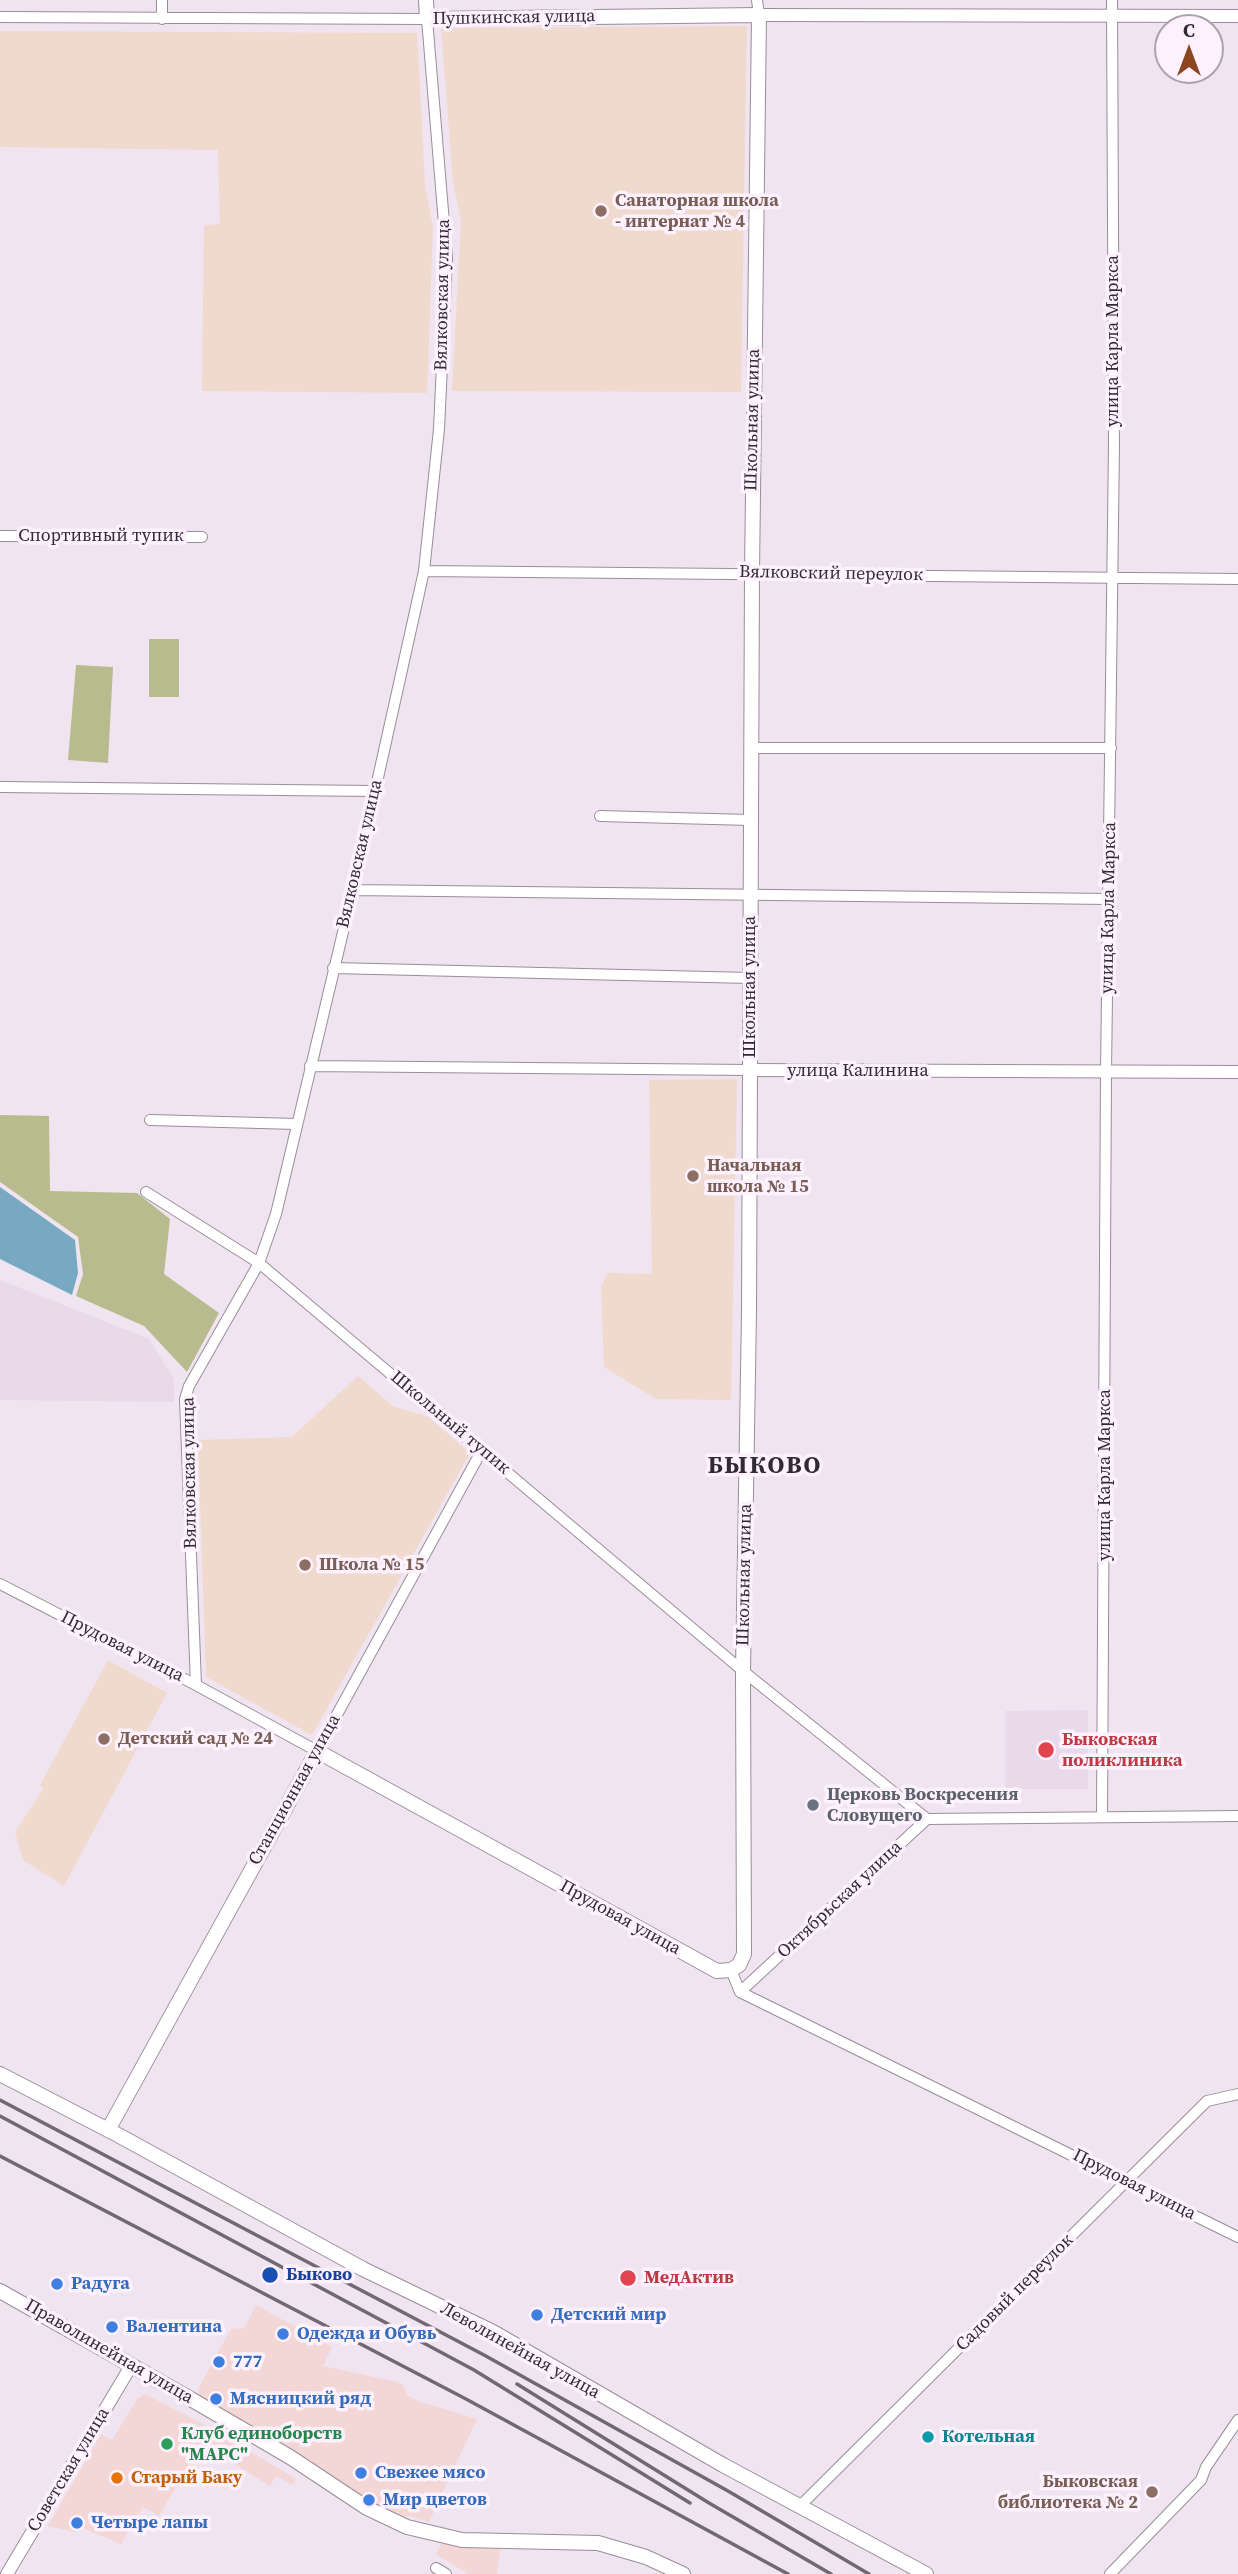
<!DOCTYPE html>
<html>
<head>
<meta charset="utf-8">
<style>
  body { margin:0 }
  #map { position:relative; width:1238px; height:2574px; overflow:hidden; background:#f1e4f1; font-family:"Source Serif 4",serif }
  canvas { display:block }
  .north { position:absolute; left:1154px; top:14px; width:70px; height:70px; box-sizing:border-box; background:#fef1fe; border:2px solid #aca2ac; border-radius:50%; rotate:0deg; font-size:19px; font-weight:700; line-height:28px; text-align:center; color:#302b30 }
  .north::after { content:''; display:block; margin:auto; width:24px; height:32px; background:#8b461f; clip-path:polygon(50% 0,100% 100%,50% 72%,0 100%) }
</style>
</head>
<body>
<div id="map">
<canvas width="1238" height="2574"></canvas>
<div class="north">С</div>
</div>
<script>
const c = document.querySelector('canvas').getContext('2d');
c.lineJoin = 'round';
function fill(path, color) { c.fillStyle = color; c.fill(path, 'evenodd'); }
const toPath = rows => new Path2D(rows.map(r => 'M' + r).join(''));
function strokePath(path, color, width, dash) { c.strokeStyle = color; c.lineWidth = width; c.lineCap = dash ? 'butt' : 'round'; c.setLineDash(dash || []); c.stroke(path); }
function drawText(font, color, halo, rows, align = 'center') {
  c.font = font + ' "Source Serif 4",serif'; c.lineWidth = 7; c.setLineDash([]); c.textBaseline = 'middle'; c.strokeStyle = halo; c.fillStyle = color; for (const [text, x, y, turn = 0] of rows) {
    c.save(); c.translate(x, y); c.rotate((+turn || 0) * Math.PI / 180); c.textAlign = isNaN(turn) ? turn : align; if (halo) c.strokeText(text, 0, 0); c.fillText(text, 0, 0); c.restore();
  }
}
fill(toPath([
  [256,2305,332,2347,323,2366,398,2382,403,2385,408,2396,421,2402,477,2419,429,2522,411,2516,396,2518,199,2395,199,2387,229,2332,233,2328,241,2329,245,2327],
  [145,2394,215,2430,296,2479,292,2485,276,2476,270,2486,201,2444,159,2516,143,2507,121,2544,80,2527,75,2532,48,2526,101,2434,112,2440,137,2399],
  [441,2543,501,2546,497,2574,468,2574,436,2554]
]), '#f2d7d6');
fill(toPath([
  [0,1280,149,1339,174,1379,174,1402,0,1400],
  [1088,1710,1088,1789,1005,1789,1005,1711]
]), '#ead8eb');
fill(toPath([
  [747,26,741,392,452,391,461,222,453,182,441,28],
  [0,31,417,33,425,184,433,228,427,393,202,391,204,225,220,224,218,150,0,147],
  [737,1079,731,1400,656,1399,604,1367,601,1287,608,1273,652,1274,649,1080],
  [358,1376,393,1406,428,1417,470,1453,312,1735,206,1677,198,1440,292,1437],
  [108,1660,167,1693,64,1886,23,1860,15,1832,43,1789,40,1785]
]), '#f0d9cd');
fill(toPath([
  [149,639,179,639,179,697,149,697],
  [76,665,113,667,108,763,68,760],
  [0,1115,49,1116,50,1191,137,1193,170,1219,164,1274,219,1313,187,1372,144,1326,76,1296,83,1274,78,1237,0,1182]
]), '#b8bb8e');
fill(toPath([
  [0,1187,75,1240,78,1273,72,1295,0,1259]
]), '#77aac2');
const minor = toPath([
  [162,0,162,19],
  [757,0,759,15],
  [0,17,427,19,447,259,439,429,424,571,353,890,276,1214,259,1263,189,1386,185,1399,196,1685],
  [0,536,202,537],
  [424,571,1238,579],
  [751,748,1111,748],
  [0,787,374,791],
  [600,816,750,820],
  [353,890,1109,899],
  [333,968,750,978],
  [310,1066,749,1070],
  [150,1120,297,1124],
  [146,1192,259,1263,743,1671,927,1819],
  [0,1584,196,1685,317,1751,482,1450],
  [1102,1815,1106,1072,1114,444,1112,0],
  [731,1970,740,1992,1238,2237],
  [740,1992,927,1819,1238,1816],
  [800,2506,1207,2101,1238,2094],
  [436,2568,446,2574],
  [1110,2574,1201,2480,1206,2467,1238,2420]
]);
const tertiary = toPath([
  [759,15,1238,16],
  [749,1070,1238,1072],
  [7,2574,131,2366]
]);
const secondary = toPath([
  [0,2074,118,2135,363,2269,493,2332,723,2465,926,2574],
  [108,2130,317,1751,717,1971,731,1970,739,1965,744,1954,743,1671,749,1312,752,573,759,15,427,19,426,0],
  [0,2291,189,2398,290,2457,367,2508,407,2527,462,2540,598,2543,646,2557,683,2574]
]);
strokePath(minor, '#998d9a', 12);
strokePath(tertiary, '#998d9a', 14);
strokePath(secondary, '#998d9a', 16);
strokePath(minor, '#fff', 10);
strokePath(tertiary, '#fff', 12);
strokePath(secondary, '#fff', 14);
strokePath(toPath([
  [0,2100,484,2355,728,2491,869,2574],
  [0,2116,474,2370,690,2503],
  [0,2156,466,2399,788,2574],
  [517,2384,709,2503,831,2574]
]), '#716971', 3.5);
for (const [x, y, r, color] of [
  [601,211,7,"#8d6e63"],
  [693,1176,7,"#8d6e63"],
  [305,1565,7,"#8d6e63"],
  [104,1739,7,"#8d6e63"],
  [1046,1750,9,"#e0444e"],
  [813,1805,7,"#6b7280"],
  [270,2275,9,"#1a4fb4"],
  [628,2278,9,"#e0444e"],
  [57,2284,7,"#3f7fe0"],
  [537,2315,7,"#3f7fe0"],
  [112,2327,7,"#3f7fe0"],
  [283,2334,7,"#3f7fe0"],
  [219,2362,7,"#3f7fe0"],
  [216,2399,7,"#3f7fe0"],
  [928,2437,7,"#0f9aa8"],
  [167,2444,7,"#2e9e5b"],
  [361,2473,7,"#3f7fe0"],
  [117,2478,7,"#e8710a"],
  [1152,2492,7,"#8d6e63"],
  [369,2500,7,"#3f7fe0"],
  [77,2523,7,"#3f7fe0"]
]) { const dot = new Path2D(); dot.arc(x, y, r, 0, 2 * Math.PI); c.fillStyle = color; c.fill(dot); strokePath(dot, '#fef1fe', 2.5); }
drawText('18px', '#302b30', '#fef1fe', [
  ["Пушкинская улица",514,18,-1],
  ["Вялковская улица",443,295,-89],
  ["улица Карла Маркса",1113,341,-90],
  ["Школьная улица",753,420,-89],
  ["Спортивный тупик",101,536],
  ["Вялковский переулок",831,574,1],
  ["Вялковская улица",360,854,-77],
  ["улица Карла Маркса",1109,908,-89],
  ["Школьная улица",750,987,-90],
  ["улица Калинина",858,1071],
  ["Школьный тупик",450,1423,40],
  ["Вялковская улица",190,1473,-91],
  ["улица Карла Маркса",1105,1475,-90],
  ["Школьная улица",745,1575,-89],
  ["Прудовая улица",122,1647,27],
  ["Станционная улица",295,1790,-61],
  ["Октябрьская улица",840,1900,-43],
  ["Прудовая улица",620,1918,29],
  ["Прудовая улица",1134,2185,27],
  ["Садовый переулок",1015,2293,-45],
  ["Леволинейная улица",520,2351,29],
  ["Праволинейная улица",109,2352,30],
  ["Советская улица",69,2470,-59]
]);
drawText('bold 18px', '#785e54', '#fef1fe', [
  ["Санаторная школа",615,201],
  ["- интернат № 4",615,222],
  ["Начальная",707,1166],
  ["школа № 15",707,1187],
  ["Школа № 15",319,1565],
  ["Детский сад № 24",118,1739],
  ["Быковская",1138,2482,"right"],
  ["библиотека № 2",1138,2503,"right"]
], 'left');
drawText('bold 18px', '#be3a42', '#fef1fe', [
  ["Быковская",1062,1740],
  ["поликлиника",1062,1761],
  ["МедАктив",644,2278]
], 'left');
drawText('bold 18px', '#5b616d', '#fef1fe', [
  ["Церковь Воскресения",827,1795],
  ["Словущего",827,1816]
], 'left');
drawText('bold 18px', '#164399', '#fef1fe', [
  ["Быково",286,2275]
], 'left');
drawText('bold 18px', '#366cbe', '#fef1fe', [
  ["Радуга",71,2284],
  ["Детский мир",551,2315],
  ["Валентина",126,2327],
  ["Одежда и Обувь",297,2334],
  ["777",233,2362],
  ["Мясницкий ряд",230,2399],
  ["Свежее мясо",375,2473],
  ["Мир цветов",383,2500],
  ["Четыре лапы",91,2523]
], 'left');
drawText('bold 18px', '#27864d', '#fef1fe', [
  ["Клуб единоборств",181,2434],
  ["\"МАРС\"",181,2455]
], 'left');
drawText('bold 18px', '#0d838f', '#fef1fe', [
  ["Котельная",942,2437]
], 'left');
drawText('bold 18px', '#c56008', '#fef1fe', [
  ["Старый Баку",131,2478]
], 'left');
c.letterSpacing = '2px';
drawText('bold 24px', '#302b30', '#fef1fe', [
  ["БЫКОВО",765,1467]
]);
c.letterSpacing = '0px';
</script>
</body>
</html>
